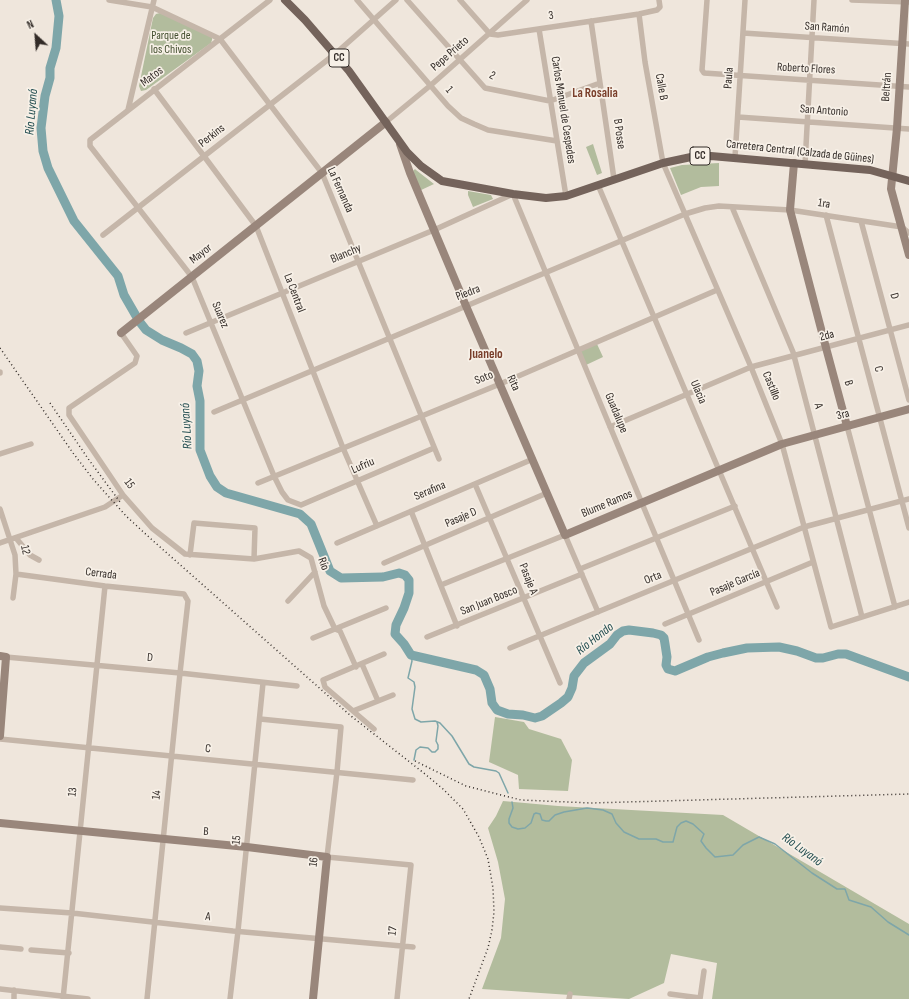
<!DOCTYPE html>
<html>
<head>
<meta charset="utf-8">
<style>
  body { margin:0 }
  #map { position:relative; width:909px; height:999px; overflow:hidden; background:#efe6dc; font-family:"Sofia Sans Condensed",sans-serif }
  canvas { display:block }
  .north { position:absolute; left:16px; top:16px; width:40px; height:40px; -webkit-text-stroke:3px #f7f0e7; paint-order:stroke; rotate:334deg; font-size:11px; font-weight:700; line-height:16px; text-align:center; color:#332c28 }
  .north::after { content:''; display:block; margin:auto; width:14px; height:18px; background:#332c28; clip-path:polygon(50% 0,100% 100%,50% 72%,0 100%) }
</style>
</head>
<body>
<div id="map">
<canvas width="909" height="999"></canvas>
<div class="north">N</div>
</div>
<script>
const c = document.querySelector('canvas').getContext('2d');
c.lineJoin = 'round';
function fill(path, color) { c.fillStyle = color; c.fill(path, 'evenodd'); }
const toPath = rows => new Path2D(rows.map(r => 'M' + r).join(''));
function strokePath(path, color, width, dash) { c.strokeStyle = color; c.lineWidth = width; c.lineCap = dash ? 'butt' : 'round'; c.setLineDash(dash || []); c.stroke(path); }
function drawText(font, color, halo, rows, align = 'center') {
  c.font = font + ' "Sofia Sans Condensed",sans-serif'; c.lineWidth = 3.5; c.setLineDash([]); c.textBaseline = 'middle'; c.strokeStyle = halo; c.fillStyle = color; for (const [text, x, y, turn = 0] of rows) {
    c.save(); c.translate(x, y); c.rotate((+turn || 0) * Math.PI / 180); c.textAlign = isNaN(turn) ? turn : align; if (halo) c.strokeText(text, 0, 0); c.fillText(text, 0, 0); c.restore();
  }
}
fill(toPath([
  [160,13,212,37,212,40,211,43,146,90,141,91,139,86,153,18,156,14],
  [593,144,602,173,597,175,586,147],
  [719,163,719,186,701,187,681,195,670,168,682,165],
  [415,169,416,170,434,184,419,191,413,171],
  [468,191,491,195,493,199,473,207,468,195],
  [597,344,603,357,586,365,580,351],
  [495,717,524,722,529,729,561,739,572,760,568,791,519,789,518,775,489,762],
  [503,801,558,806,723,815,909,924,909,999,712,999,717,963,671,954,664,983,629,999,482,989,501,938,505,899,498,862,488,828,496,816]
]), '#b2bc9d');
strokePath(toPath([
  [411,655,412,661,408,678,414,682,415,687,412,709,415,719,421,722,435,721,440,723,452,736,469,764,474,767,496,771,499,773,508,793],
  [414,760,416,750,420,747,428,748,432,752,435,752,438,749,438,745,436,741,438,726,437,722],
  [512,802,513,808,509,819,509,823,512,827,518,829,525,828,531,823,534,814,536,813,540,814,542,820,546,821,549,821,555,815,564,812,587,808,603,810,612,814,616,823,624,832,639,839,656,839,663,842,673,842,677,827,681,823,686,821,693,824,704,834,701,841,706,848,715,857,733,855,743,845,759,837,775,844,812,873,837,889,845,889,849,900,871,907,888,922,909,935]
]), '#7ea6a9', 1.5);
strokePath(toPath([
  [56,0,59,16,56,48,50,68,50,78,45,96,41,128,43,151,48,168,74,221,118,276,124,295,139,321,146,330,162,340,181,348,192,354,197,361,199,371,197,386,200,401,200,450,210,476,217,487,226,493,300,514,311,524,330,571,341,578,383,577,399,573,405,575,409,580,409,593,404,608,396,625,395,634,404,644,411,655,476,670,484,675,490,689,492,703,497,710,508,714,523,715,535,718,542,716,561,703,568,697,572,688,574,676,584,663,610,644,617,635,623,631,629,630,653,633,661,635,664,638,665,644,667,657,666,665,668,669,675,671,708,657,723,653,747,648,779,647,797,651,816,658,823,658,838,654,846,654,909,677]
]), '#7ea6a9', 9);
strokePath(toPath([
  [109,0,152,7,220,39,322,173,439,459],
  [270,0,90,140,90,146,192,277,274,476,282,492,288,500,301,505,434,448],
  [357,0,448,106,461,118,474,124,488,130,557,141],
  [407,0,485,88,550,101,600,83],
  [460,0,490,34,498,35,639,14,657,10,660,7,659,0],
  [707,0,702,70,704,73,909,87],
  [852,0,909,2],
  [639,14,645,62,663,163,751,367,782,444,831,627,909,602],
  [591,21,614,179],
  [539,29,566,196],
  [743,33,909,44],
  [154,89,256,226,343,448,377,526],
  [128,110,154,0],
  [738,117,909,129],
  [386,122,431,85,527,0],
  [735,157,745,0],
  [805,164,814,0],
  [598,185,777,607],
  [732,207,793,352,862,617],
  [826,215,909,528],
  [861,221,909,400],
  [103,235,335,54,396,0],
  [121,333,137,356,135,363,69,408,69,415,123,495,152,528,185,554,254,559,299,551,311,558,324,606,335,629,340,631,356,667],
  [186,333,434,230,513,194,699,640],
  [0,372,0,373],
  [214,412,685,214,705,208,719,206,790,210,902,227,909,233],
  [847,426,895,607],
  [610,427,751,367,909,325],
  [0,454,31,444],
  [258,483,500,384,717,290],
  [475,484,560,683],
  [0,509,15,555,16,574,13,598],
  [411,511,457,626],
  [16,538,30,555,39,560],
  [0,543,105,507,123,495],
  [337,543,533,459],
  [190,555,194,523,255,528,254,559],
  [384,563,547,493],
  [580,569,735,506],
  [16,574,105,586,184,594,188,601,180,673,147,999],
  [441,585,565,535,598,612],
  [288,601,315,572],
  [665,624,813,562],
  [427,637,582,574],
  [313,638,386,608],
  [510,648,804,527,909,499],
  [6,657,180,673,297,686],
  [362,664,378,701],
  [353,711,393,695],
  [260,719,341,727,337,772,327,857,411,865,397,999],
  [374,729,325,687,323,680,384,654],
  [0,739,413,780],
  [0,908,72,913,233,931,413,947],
  [0,947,21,949],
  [31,950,69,953],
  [0,989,88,999],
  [670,994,700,998],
  [14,999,14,990],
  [63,999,105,586],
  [230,999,238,931,263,683],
  [569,999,570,994],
  [700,999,704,971]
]), '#c5b6a9', 5.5);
strokePath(toPath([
  [905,0,897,128,891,189,909,255],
  [400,144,410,173,466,306,565,535,782,444,909,409],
  [794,163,790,210,825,344,847,426],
  [121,333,386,122],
  [0,656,6,657,0,736],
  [0,823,247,847,327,857,313,999]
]), '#99867b', 8);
strokePath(toPath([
  [285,0,305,20,349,71,407,152,421,166,442,181,513,194,546,198,566,196,663,163,691,157,711,156,870,170,909,181]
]), '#74635b', 8);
strokePath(toPath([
  [0,348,73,453,93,479,126,516,151,539,351,716,425,774,443,789,463,809,479,837,488,859,493,888,494,912,492,930,488,948,469,999],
  [50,403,89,460,120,502],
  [415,761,466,786,521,800,591,803,909,794]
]), '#332c28', 1.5, [1, 3]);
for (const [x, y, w] of [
  [339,58,20],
  [700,156,20]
]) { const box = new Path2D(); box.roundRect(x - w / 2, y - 9, w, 18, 3); c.fillStyle = '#f7f0e7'; c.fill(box); strokePath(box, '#332c28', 1); }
drawText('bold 11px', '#332c28', null, [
  ["CC",339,58],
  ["CC",700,156]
]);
drawText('12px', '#332c28', '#f7f0e7', [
  ["3",551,16,-8],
  ["San Ramón",827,28,4],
  ["Pepe Prieto",450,54,-41],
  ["Roberto Flores",806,69,3],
  ["2",492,76,27],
  ["Matos",152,77,-37],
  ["Paula",729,78,-86],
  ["Calle B",661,87,80],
  ["Beltrán",887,87,-86],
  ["1",449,90,50],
  ["Carlos Manuel de Cespedes",563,110,81],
  ["San Antonio",824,111,4],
  ["B Posse",619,134,82],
  ["Perkins",212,136,-38],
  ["Carretera Central (Calzada de Güines)",800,152,6],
  ["La Fernanda",340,190,66],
  ["1ra",824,204,9],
  ["Mayor",201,254,-38],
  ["Blanchy",346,254,-23],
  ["La Central",294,293,69],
  ["Piedra",468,293,-21],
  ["D",894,296,75],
  ["Suarez",220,315,67],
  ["2da",827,336,-15],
  ["C",878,369,76],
  ["Soto",484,378,-22],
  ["Rita",513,383,66],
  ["B",848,383,75],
  ["Castillo",771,386,68],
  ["Ulacia",698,392,67],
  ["A",818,406,76],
  ["Guadalupe",616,413,67],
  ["3ra",843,415,-15],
  ["Lufriu",363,466,-23],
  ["15",129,484,54],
  ["Serafina",430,491,-23],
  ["Blume Ramos",607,504,-23],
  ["Pasaje D",461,518,-23],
  ["12",25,550,78],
  ["Río",323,564,70],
  ["Cerrada",101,574,7],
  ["Orta",653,578,-22],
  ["Pasaje A",528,579,68],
  ["Pasaje García",735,583,-23],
  ["San Juan Bosco",489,601,-22],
  ["D",150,658,5],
  ["C",208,749,6],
  ["13",73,792,-85],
  ["14",157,795,-85],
  ["B",206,832,5],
  ["15",237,840,-85],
  ["16",314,862,-83],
  ["A",208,917,7],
  ["17",393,931,-84]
]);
drawText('12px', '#434f2f', '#f7f0e7', [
  ["Parque de",171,36],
  ["los Chivos",171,50]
]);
drawText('bold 13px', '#793e2a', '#f7f0e7', [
  ["La Rosalia",595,94],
  ["Juanelo",486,355]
]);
drawText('italic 13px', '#224d50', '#f7f0e7', [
  ["Río Luyanó",32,112,-85],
  ["Río Luyanó",187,426,-93],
  ["Río Hondo",595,639,-38],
  ["Río Luyanó",802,850,36]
]);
</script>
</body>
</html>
